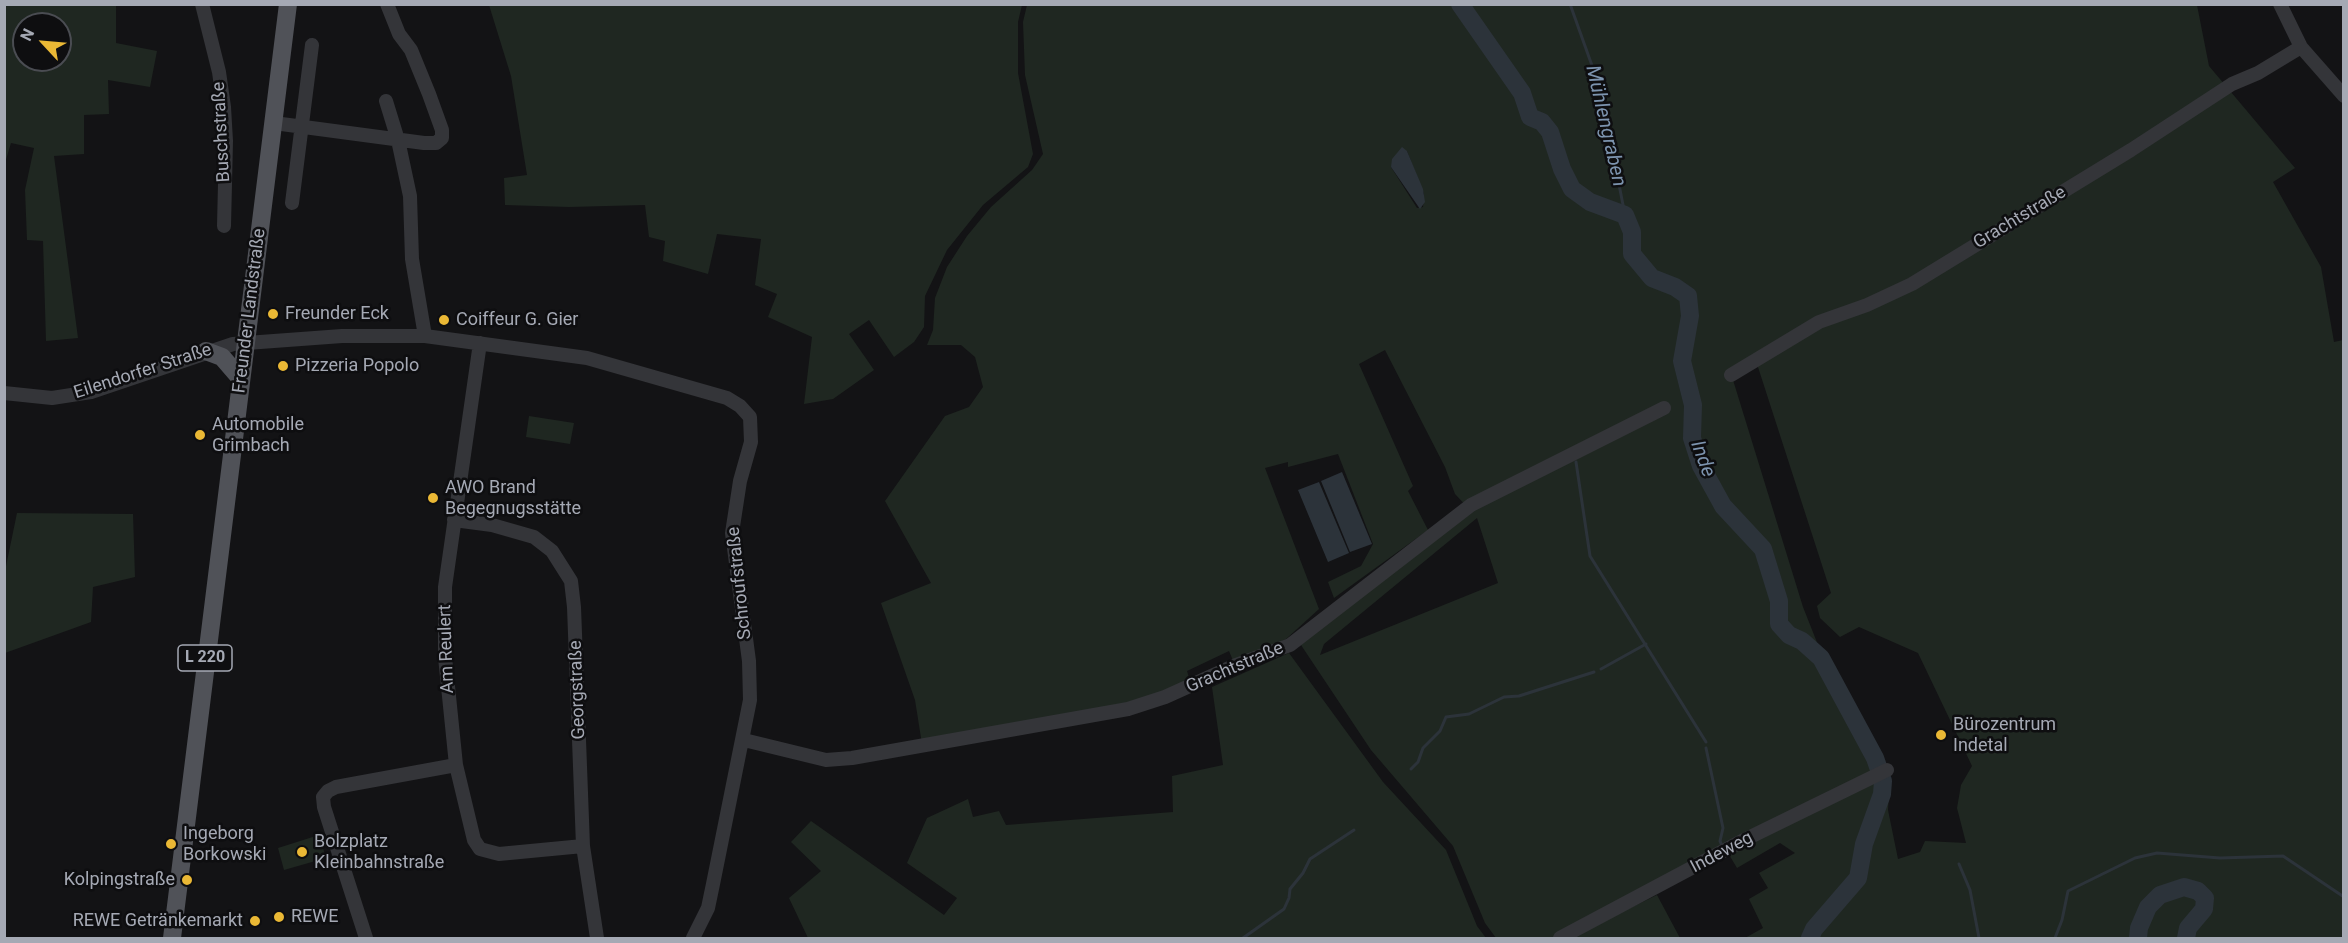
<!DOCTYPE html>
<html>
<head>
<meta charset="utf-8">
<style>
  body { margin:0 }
  #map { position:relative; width:2348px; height:943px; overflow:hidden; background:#131315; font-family:Roboto,sans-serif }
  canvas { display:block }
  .frame { position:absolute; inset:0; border:6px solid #a5a9b4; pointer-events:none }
  .north { position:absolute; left:12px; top:12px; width:60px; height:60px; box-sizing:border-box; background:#0e0e10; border:2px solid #4a4c52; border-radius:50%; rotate:296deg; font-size:16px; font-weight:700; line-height:24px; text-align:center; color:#a5a9b4 }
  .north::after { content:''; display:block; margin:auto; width:21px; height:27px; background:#eab835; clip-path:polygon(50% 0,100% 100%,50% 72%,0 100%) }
</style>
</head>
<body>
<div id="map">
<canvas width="2348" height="943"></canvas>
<div class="frame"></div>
<div class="north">N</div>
</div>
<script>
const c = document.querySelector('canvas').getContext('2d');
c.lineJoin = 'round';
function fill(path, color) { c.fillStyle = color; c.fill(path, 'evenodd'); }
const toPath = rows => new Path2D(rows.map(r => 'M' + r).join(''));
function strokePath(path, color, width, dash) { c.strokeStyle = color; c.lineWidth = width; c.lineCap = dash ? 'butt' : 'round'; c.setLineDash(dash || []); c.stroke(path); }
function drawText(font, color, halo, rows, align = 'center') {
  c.font = font + ' Roboto,sans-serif'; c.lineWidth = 5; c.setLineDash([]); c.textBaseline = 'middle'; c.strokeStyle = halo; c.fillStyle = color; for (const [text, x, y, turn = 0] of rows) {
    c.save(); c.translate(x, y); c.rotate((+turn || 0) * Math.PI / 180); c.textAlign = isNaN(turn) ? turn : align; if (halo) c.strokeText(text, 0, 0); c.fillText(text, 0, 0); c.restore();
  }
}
fill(toPath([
  [5,4,116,5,116,43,157,51,150,87,108,80,109,114,84,115,84,154,54,156,78,338,46,341,43,241,27,240,25,190,34,148,11,143,5,163],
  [24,24,60,24,60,60,24,60],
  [489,5,1022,5,1018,22,1018,73,1033,154,1028,167,983,205,947,250,925,296,924,327,914,342,894,357,869,320,849,334,874,370,833,399,804,404,812,337,768,317,777,294,755,285,761,239,717,234,708,274,663,261,665,241,649,237,645,205,569,207,505,205,504,178,527,175,511,76],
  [1027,5,2197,5,2209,66,2295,168,2273,182,2321,267,2334,342,2343,340,2343,938,1745,938,1763,928,1749,899,1768,888,1759,873,1795,853,1780,843,1737,868,1728,853,1556,938,1496,938,1485,923,1453,846,1371,750,1299,642,1470,510,1455,494,1445,467,1385,350,1359,364,1413,486,1408,491,1428,530,1334,598,1328,582,1361,566,1373,544,1338,454,1288,467,1288,462,1265,468,1319,609,1286,639,1234,663,1229,651,1187,671,1191,684,1128,708,922,744,915,700,881,603,931,583,885,501,945,416,969,407,983,387,975,357,961,345,927,345,933,330,935,298,947,267,967,236,991,207,1032,170,1043,154,1025,75,1023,22],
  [1407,151,1424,194,1423,207,1417,208,1391,167],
  [1757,364,1831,593,1817,606,1820,618,1840,637,1859,627,1918,653,1972,766,1961,785,1957,808,1966,843,1925,841,1920,852,1898,859,1888,810,1890,774,1831,660,1820,650,1803,607,1733,380],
  [1477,518,1498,583,1320,655,1324,644],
  [529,416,574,423,570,444,526,437],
  [17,513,133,514,135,577,93,587,91,622,5,653,5,571],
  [1289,653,1383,782,1446,850,1477,926,1486,938,808,938,789,898,821,871,791,842,811,821,944,915,957,898,907,863,927,818,968,799,973,817,999,811,1006,825,1173,812,1172,776,1223,765,1212,687],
  [319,835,326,858,284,870,278,848],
  [1657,895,1680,938,1568,938]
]), '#1f2721');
fill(toPath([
  [1402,147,1407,151,1423,189,1425,202,1420,209,1391,167,1392,159],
  [1342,472,1372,544,1350,552,1321,481],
  [1319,482,1349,553,1328,562,1298,490]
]), '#2c333a');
strokePath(toPath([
  [1570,4,1600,88,1625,215],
  [1576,462,1590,556,1706,742],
  [1601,669,1646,644],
  [1706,748,1723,828,1720,841,1722,846],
  [1411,769,1418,762,1423,748,1440,731,1446,717,1469,714,1504,697,1519,696,1594,672],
  [1959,864,1970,890,1979,938],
  [1243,938,1284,909,1289,898,1290,889,1303,873,1310,859,1354,830],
  [2055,938,2062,920,2068,891,2135,858,2157,853,2220,858,2283,856,2344,897]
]), '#2c333a', 3);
strokePath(toPath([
  [1460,4,1522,93,1530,117,1542,122,1550,132,1562,169,1572,189,1590,202,1625,215,1632,232,1632,254,1652,278,1675,287,1688,296,1690,316,1682,361,1693,405,1692,438,1701,466,1723,506,1763,549,1779,601,1779,624,1789,635,1802,641,1821,658,1875,758,1883,781,1882,794,1864,844,1858,878,1814,929,1810,938],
  [2138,938,2139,928,2148,907,2160,895,2184,887,2198,891,2205,898,2204,909,2188,928,2186,938]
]), '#2c333a', 18);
strokePath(toPath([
  [202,4,219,72,224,107,226,141,224,226],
  [2280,4,2301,47,2344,96],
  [386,101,398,140,410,196,412,259,425,336],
  [274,123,424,143,436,143,442,138,442,130,429,94,411,50,399,34,387,4],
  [292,203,312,45],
  [480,343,445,587,445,657,456,765,474,840,480,849,499,854,583,846],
  [1731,375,1819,322,1867,305,1912,284,2131,150,2232,84,2258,73,2301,47],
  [4,393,52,398,91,392,233,344,342,336,425,336,587,358,727,398,740,406,750,417,751,442,740,481,732,533,749,661,750,700,713,884,708,908,693,938],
  [454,520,492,525,534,537,552,551,571,581,574,607,583,846,597,938],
  [744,740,826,760,852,758,1128,709,1165,697,1236,665,1290,645,1471,505,1664,408],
  [366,938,324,807,323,797,328,791,336,787,456,765],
  [1560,938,1744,840,1887,770]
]), '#343539', 14);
strokePath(toPath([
  [206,351,222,357,241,379],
  [172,938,288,4]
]), '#505258', 18);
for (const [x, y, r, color] of [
  [273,314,6,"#eab835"],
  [444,320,6,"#eab835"],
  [283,366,6,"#eab835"],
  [200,435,6,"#eab835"],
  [433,498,6,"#eab835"],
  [1941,735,6,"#eab835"],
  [171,844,6,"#eab835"],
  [302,852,6,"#eab835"],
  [187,880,6,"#eab835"],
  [279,917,6,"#eab835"],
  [255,921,6,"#eab835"]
]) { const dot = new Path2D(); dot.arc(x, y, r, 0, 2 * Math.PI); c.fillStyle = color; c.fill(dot); strokePath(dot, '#0e0e10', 2); }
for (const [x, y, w] of [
  [205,658,54]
]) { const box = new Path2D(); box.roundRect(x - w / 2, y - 13, w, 26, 4.5); c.fillStyle = '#0e0e10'; c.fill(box); strokePath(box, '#a5a9b4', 1.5); }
drawText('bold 16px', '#a5a9b4', null, [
  ["L 220",205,658]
]);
drawText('18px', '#a5a9b4', '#0e0e10', [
  ["Buschstraße",222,132,-93],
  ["Grachtstraße",2020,218,-31],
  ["Freunder Landstraße",250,311,-83],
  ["Eilendorfer Straße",143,372,-18],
  ["Schroufstraße",740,583,-96],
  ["Am Reulert",447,649,-92],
  ["Grachtstraße",1235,668,-23],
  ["Georgstraße",578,690,-92],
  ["Indeweg",1722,853,-28]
]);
drawText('18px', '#a5a9b4', '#0e0e10', [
  ["Freunder Eck",285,314],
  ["Coiffeur G. Gier",456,320],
  ["Pizzeria Popolo",295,366],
  ["Automobile",212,425],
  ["Grimbach",212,446],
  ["AWO Brand",445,488],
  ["Begegnugsstätte",445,509],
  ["Bürozentrum",1953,725],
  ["Indetal",1953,746],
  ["Ingeborg",183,834],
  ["Borkowski",183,855],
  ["Bolzplatz",314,842],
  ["Kleinbahnstraße",314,863],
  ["Kolpingstraße",175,880,"right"],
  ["REWE",291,917],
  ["REWE Getränkemarkt",243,921,"right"]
], 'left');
drawText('italic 20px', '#7d94af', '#0e0e10', [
  ["Mühlengraben",1605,126,77],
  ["Inde",1702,459,70]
]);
</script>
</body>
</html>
